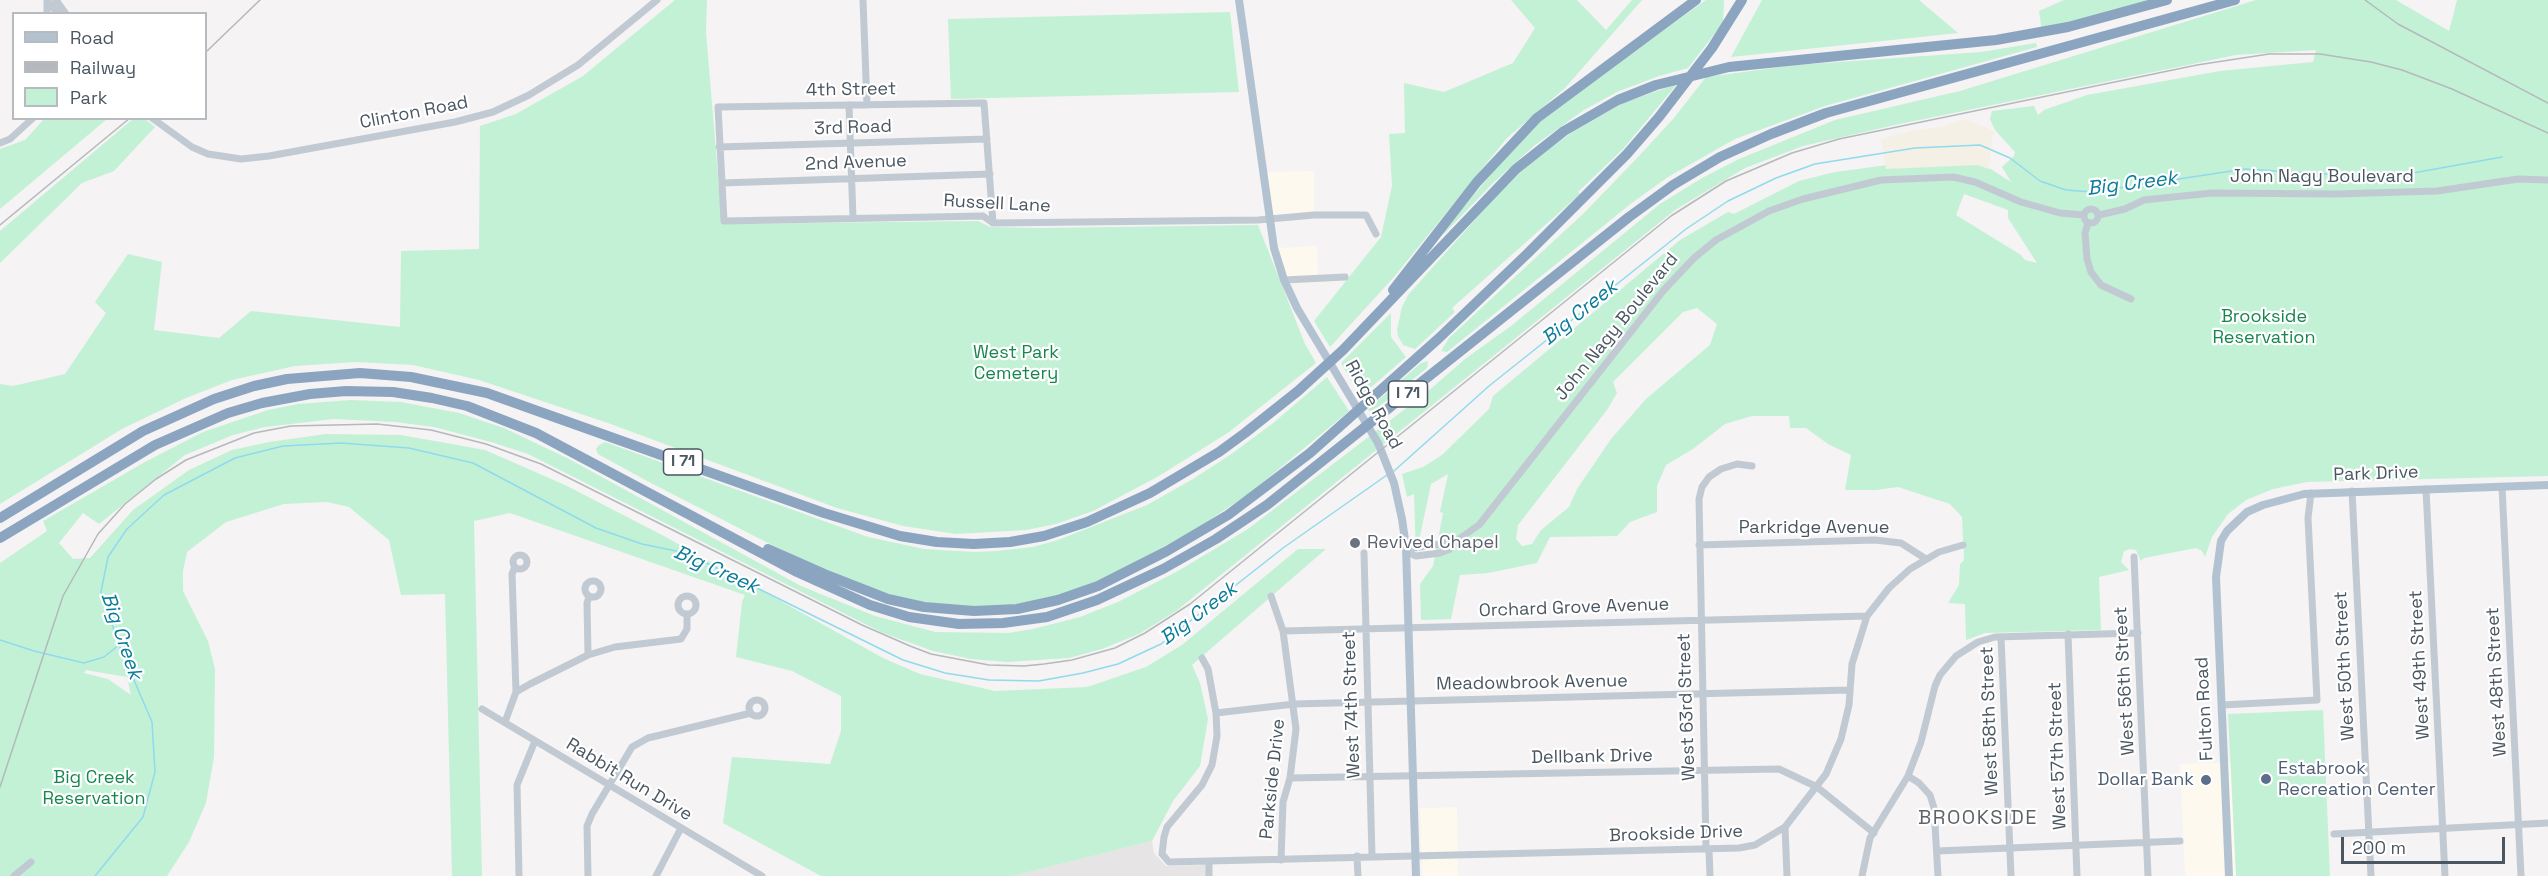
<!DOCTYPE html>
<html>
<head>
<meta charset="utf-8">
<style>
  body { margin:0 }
  #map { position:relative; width:2548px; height:876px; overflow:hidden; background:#f5f3f3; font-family:"Space Grotesk",sans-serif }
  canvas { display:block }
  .legend { position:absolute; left:12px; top:12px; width:195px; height:108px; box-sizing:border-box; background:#fff; border:2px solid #b7bbc0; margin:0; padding:8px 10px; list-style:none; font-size:18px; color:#4a5661 }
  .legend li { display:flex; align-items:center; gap:12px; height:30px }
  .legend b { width:30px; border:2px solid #b7bbc0 }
  .scale { position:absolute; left:2341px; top:837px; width:164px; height:27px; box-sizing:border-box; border:3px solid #4a5661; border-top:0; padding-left:8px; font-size:18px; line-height:21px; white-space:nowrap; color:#4a5661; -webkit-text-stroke:4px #fff; paint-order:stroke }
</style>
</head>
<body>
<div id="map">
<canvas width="2548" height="876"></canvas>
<ul class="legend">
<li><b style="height:8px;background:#b3c2d1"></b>Road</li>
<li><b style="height:8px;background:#b5b8bd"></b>Railway</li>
<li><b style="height:16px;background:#c3f1d5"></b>Park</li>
</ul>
<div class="scale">200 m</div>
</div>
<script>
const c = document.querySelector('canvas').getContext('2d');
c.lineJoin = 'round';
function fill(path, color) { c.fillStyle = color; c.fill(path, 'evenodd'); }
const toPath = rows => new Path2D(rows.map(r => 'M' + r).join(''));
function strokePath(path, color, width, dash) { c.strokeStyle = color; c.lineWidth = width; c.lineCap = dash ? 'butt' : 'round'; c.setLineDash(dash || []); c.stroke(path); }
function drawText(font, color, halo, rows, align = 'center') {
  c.font = font + ' "Space Grotesk",sans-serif'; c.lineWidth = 4.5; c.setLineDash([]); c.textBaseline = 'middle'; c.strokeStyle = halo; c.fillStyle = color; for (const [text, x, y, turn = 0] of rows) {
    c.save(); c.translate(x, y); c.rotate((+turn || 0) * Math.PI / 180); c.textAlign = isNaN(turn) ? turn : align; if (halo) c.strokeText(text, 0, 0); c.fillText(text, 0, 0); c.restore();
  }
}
fill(toPath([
  [1314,171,1314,215,1269,218,1262,172],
  [1317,246,1318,277,1284,280,1274,248],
  [2231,762,2236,876,2185,876,2180,764],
  [1457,807,1458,876,1422,876,1420,808]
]), '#fdf9ef');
fill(toPath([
  [1152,841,1154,853,1166,866,1207,865,1207,876,1013,876]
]), '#e6e4e5');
fill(toPath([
  [675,0,707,0,706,32,722,224,978,221,990,227,1043,228,1258,225,1305,344,1316,363,1229,432,1159,476,1093,511,1056,524,1026,530,956,534,903,526,837,508,608,423,479,380,413,365,355,362,295,366,232,380,186,398,122,429,0,504,0,384,13,386,65,374,106,313,95,302,128,254,162,262,154,330,219,338,251,311,400,327,401,251,479,249,480,126,516,114,583,76],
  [1511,0,1577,0,1606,30,1632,0,1642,0,1565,88,1507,138,1394,277,1330,347,1314,321,1381,237,1392,186,1389,134,1405,133,1404,83,1444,92,1513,63,1535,28],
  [1706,0,1724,0,1723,23,1688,68,1659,76,1617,92,1584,110,1535,145,1493,183,1444,234,1442,233,1514,147,1551,111],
  [1762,0,1919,0,1958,33,1731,57],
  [2064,0,2167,0,2042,32,2039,11],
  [2256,0,2396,0,2449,31,2457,0,2548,0,2548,476,2307,482,2273,489,2246,500,2228,514,2212,537,2205,557,2202,551,2196,548,2144,558,2141,561,2136,550,2130,549,2124,551,2121,562,2129,570,2099,577,2101,630,1985,633,1966,640,1965,604,1948,603,1959,585,1960,564,1964,560,1962,517,1950,504,1898,487,1876,490,1845,490,1851,455,1828,444,1806,428,1790,428,1789,416,1752,416,1725,424,1693,449,1666,465,1657,486,1657,512,1630,522,1617,536,1550,537,1537,563,1488,573,1460,575,1451,619,1421,620,1420,584,1433,566,1443,513,1440,512,1448,474,1431,484,1416,555,1414,494,1407,497,1402,474,1423,467,1442,455,1489,409,1493,396,1680,240,1728,212,1734,214,1799,181,1835,172,1941,158,1986,166,2011,182,2002,167,2014,156,2015,152,1995,130,1990,119,1992,111,2034,106,2038,115,2044,110,2087,95,2220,71,2313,62,2316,50,2236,55,1895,125,1803,146,1745,168,1675,210,1176,611,1139,634,1102,649,1069,658,1007,662,971,659,933,651,883,633,528,454,491,442,434,427,395,422,334,419,265,427,233,435,185,455,99,524,83,513,59,543,73,559,90,558,133,510,189,470,232,450,269,442,326,434,401,435,485,450,565,485,662,535,883,658,920,674,995,691,1087,687,1146,667,1182,645,1298,549,1326,549,1192,665,1200,683,1208,719,1200,766,1173,801,1152,841,1013,876,821,876,723,823,732,757,830,764,841,731,841,696,792,671,736,657,742,602,745,595,510,513,474,521,482,876,452,876,445,594,401,595,389,540,349,507,327,502,284,504,226,522,187,552,183,571,183,591,208,641,215,669,214,757,206,803,189,842,167,876,0,876,0,563,47,531,43,521,145,462,203,432,268,410,298,404,351,400,401,402,459,413,504,428,569,459,801,586,875,616,935,632,1008,633,1033,629,1080,617,1118,602,1178,571,1248,529,1426,393,1465,359,1511,326,1660,204,1702,178,1739,159,1835,120,1960,91],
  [1964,194,2008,210,2008,218,2037,263,2025,260,2021,255,1956,215],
  [1697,308,1717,324,1710,345,1646,399,1611,439,1577,489,1569,507,1541,530,1532,544,1522,546,1516,539,1518,525,1607,410,1617,393,1613,382,1683,312],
  [86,670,127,677,131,695,108,679,84,673],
  [1230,12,1239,92,951,99,948,19],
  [2036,43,2037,47,1825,106,1735,139,1668,177,1633,202,1447,352,1441,351,1449,338,1584,213,1639,156,1674,118,1706,77,1796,65,1981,52],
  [1677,84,1623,149,1578,192,1580,194,1452,308,1455,312,1415,349,1403,345,1398,336,1397,330,1402,307,1408,295,1498,194,1528,165,1571,133,1623,103],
  [45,118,107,119,0,209,0,149,25,140],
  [133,119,145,119,155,127,114,171,82,183,0,263,0,231],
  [1391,313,1391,337,1406,357,1361,396,1341,363],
  [1428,361,1427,368,1371,413,1368,409,1421,363],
  [1327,377,1349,411,1251,492,1195,530,1105,578,1073,591,1032,602,989,608,933,604,899,597,840,577,770,544,647,481,598,454,596,449,599,445,605,442,868,537,924,549,974,552,996,551,1033,547,1058,540,1147,505,1193,479,1230,455,1272,424],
  [2323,710,2330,876,2236,876,2228,714]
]), '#c3f1d5');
fill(toPath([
  [1964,119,1990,129,1995,133,1992,138,1989,169,1977,165,1886,169,1881,139,1911,131,1941,127]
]), '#f5f0e5');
strokePath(toPath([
  [1394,471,1489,386,1686,229,1728,201,1776,178,1815,164,1915,148,1980,145,2010,158,2040,181,2066,190,2092,192,2245,169,2373,177,2413,173,2502,157],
  [0,640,34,651,84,663,104,657,119,645],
  [95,876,143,817,155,772,152,722,119,645,101,592,108,557,127,529,164,495,235,458,283,446,341,443,409,448,473,463,596,528,642,544,686,553,903,660,945,673,989,680,1039,681,1083,673,1118,664,1161,644,1283,548,1387,475]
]), '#90daee', 1.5);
strokePath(toPath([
  [47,0,58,14],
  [47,0,47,14],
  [56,0,66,14],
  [863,0,867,105],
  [849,105,853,218],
  [152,118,192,147,208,154,241,159,269,156,455,122,493,112,529,95,578,65,657,0],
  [0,143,10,139,33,118],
  [719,147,987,139],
  [722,183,990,174],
  '2084 216a7 7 0 1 1 14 0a7 7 0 1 1-14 0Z',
  [2099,215,2125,209,2144,200,2212,193,2336,194,2437,191,2518,179,2548,180],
  [993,223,984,103,718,107,724,221,983,216,993,223,1258,220,1314,215,1366,215,1376,234],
  [2088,223,2085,233,2087,259,2091,272,2101,285,2131,299],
  [1284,280,1345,277],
  [2502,487,2521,876],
  [2426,489,2445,876],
  [2352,491,2371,876],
  [1699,545,1875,540,1901,543,1926,559],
  [1406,552,1413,548,1447,543,1459,539,1479,525,1663,291,1694,258,1716,240,1769,211,1803,199,1881,180,1953,177,1975,182,2021,202,2060,213,2084,215],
  [1406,552,1416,556,1440,553,1450,549,1458,541],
  [1364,553,1372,856],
  '513 562a7 7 0 1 1 14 0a7 7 0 1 1-14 0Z',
  [2134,557,2148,876],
  [515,567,512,574,516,692],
  '585 589a8 8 0 1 1 16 0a8 8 0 1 1-16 0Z',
  [1271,596,1283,631,1296,729,1290,778,1283,802,1281,860],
  '678 605a9 9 0 1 1 18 0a9 9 0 1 1-18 0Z',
  [1283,631,1867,616],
  [2068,634,2077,876],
  [2001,637,2011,876],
  [588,655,587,603,589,597],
  [1202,658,1208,669,1216,713,1217,736,1212,765,1202,785,1167,827,1164,837,1162,854,1169,862,1739,848,1755,845,1785,827,1826,774,1841,739,1849,705,1852,664,1867,616,1889,588,1910,569,1939,552,1963,545],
  '749 708a8 8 0 1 1 16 0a8 8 0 1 1-16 0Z',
  [2222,705,2317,700,2308,518,2311,493],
  [482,709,762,876],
  [1216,713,1294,704,1849,690],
  [505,722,516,692,530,684,588,655,615,647,681,639,687,629,687,614],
  [1908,776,1919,783,1930,795,1934,808,1938,876],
  [1290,778,1779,769,1817,787,1874,833],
  [1785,827,1787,876],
  [2334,834,2548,823],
  [1937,851,2180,841],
  [1357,856,1358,876],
  [1209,862,1209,876],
  [14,876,31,862],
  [519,876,517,785,535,741],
  [588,876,587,826,592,814,632,747,648,738,751,713],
  [656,876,681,828],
  [1710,876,1709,850,1706,846,1699,499,1702,487,1709,477,1721,469,1737,464,1752,466],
  [1862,876,1870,838,1908,776,1921,742,1935,686,1940,675,1956,656,1978,642,1995,637,2138,633]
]), '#c1cad2', 7);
strokePath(toPath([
  [1239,0,1274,248,1284,280,1297,308,1378,443,1394,483,1402,519,1406,547,1416,876],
  [2229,876,2216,577,2221,541,2227,531,2247,512,2263,505,2304,494,2548,485]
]), '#b3c2d1', 8);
strokePath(toPath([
  [1393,290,1477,182,1537,118,1696,0],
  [0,518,143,431,214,399,254,386,287,379,360,373,411,377,487,393,824,513,900,536,937,542,974,544,1010,542,1044,536,1087,522,1150,493,1219,452,1245,433,1298,391,1343,350,1516,169,1564,131,1618,100,1656,85,1729,67,1996,40,2068,27,2167,0],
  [0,538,155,445,228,413,262,403,310,394,346,391,393,392,432,398,467,406,536,433,797,572,870,605,909,617,959,624,1003,623,1047,617,1097,600,1163,569,1216,539,1267,505,1629,217,1673,185,1720,157,1771,134,1826,113,2235,0],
  [768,549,829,576,888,599,924,607,974,611,1017,609,1058,600,1098,586,1167,551,1228,515,1310,453,1438,339,1527,254,1627,154,1659,117,1712,48,1742,0]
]), '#8ba5c1', 10);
strokePath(toPath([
  [2365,0,2398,24,2548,103],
  [206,52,260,0],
  [0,225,130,118],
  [0,787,63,596,98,534,125,504,156,479,186,460,254,433,291,426,377,424,431,430,486,444,541,464,862,625,910,646,931,654,989,665,1024,666,1044,664,1072,660,1115,648,1145,633,1190,604,1671,216,1726,181,1792,153,1839,139,2197,65,2269,54,2320,54,2371,62,2402,70,2452,89,2548,133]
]), '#b5b8bd', 1.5);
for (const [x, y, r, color] of [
  [1355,543,6,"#6b7280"],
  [2266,779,6,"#5c6f8a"],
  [2206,780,6,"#5c6f8a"]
]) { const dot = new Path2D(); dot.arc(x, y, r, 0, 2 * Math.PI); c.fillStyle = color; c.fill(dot); strokePath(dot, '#fff', 2); }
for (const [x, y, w] of [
  [1408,394,39],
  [683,462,39]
]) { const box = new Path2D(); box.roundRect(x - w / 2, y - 13, w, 26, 4.5); c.fillStyle = '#fff'; c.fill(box); strokePath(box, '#4a5661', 1.5); }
drawText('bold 16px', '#4a5661', null, [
  ["I 71",1408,394],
  ["I 71",683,462]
]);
drawText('18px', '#4a5661', '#fff', [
  ["4th Street",851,90,-1],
  ["Clinton Road",414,113,-11],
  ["3rd Road",853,128,-2],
  ["2nd Avenue",856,163,-2],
  ["John Nagy Boulevard",2322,177],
  ["Russell Lane",997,204,3],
  ["John Nagy Boulevard",1617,327,-51],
  ["Ridge Road",1373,405,61],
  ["Park Drive",2376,474,-2],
  ["Parkridge Avenue",1814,528],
  ["Orchard Grove Avenue",1574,608,-2],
  ["West 49th Street",2420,665,-93],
  ["West 50th Street",2345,666,-93],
  ["West 56th Street",2125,681,-93],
  ["West 48th Street",2497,682,-93],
  ["Meadowbrook Avenue",1532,683,-1],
  ["West 74th Street",1352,705,-92],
  ["West 63rd Street",1687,707,-92],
  ["Fulton Road",2205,709,-93],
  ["West 58th Street",1990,721,-92],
  ["West 57th Street",2058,756,-92],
  ["Dellbank Drive",1592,757,-1],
  ["Parkside Drive",1273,779,-84],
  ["Rabbit Run Drive",629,780,31],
  ["Brookside Drive",1676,834,-2]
]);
drawText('18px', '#17864f', '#fff', [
  ["Brookside",2264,317],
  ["Reservation",2264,338],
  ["West Park",1016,353],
  ["Cemetery",1016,374],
  ["Big Creek",94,778],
  ["Reservation",94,799]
]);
drawText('18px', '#5b616d', '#fff', [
  ["Revived Chapel",1367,543]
], 'left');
drawText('18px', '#4e5e75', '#fff', [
  ["Estabrook",2278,769],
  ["Recreation Center",2278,790],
  ["Dollar Bank",2194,780,"right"]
], 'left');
drawText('italic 20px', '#0c7c9b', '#fff', [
  ["Big Creek",2132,184,-7],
  ["Big Creek",1580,313,-39],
  ["Big Creek",716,570,24],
  ["Big Creek",1199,614,-37],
  ["Big Creek",121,636,71]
]);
c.letterSpacing = '1.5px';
drawText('20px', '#5f6368', '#fff', [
  ["BROOKSIDE",1978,819]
]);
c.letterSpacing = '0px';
</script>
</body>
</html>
